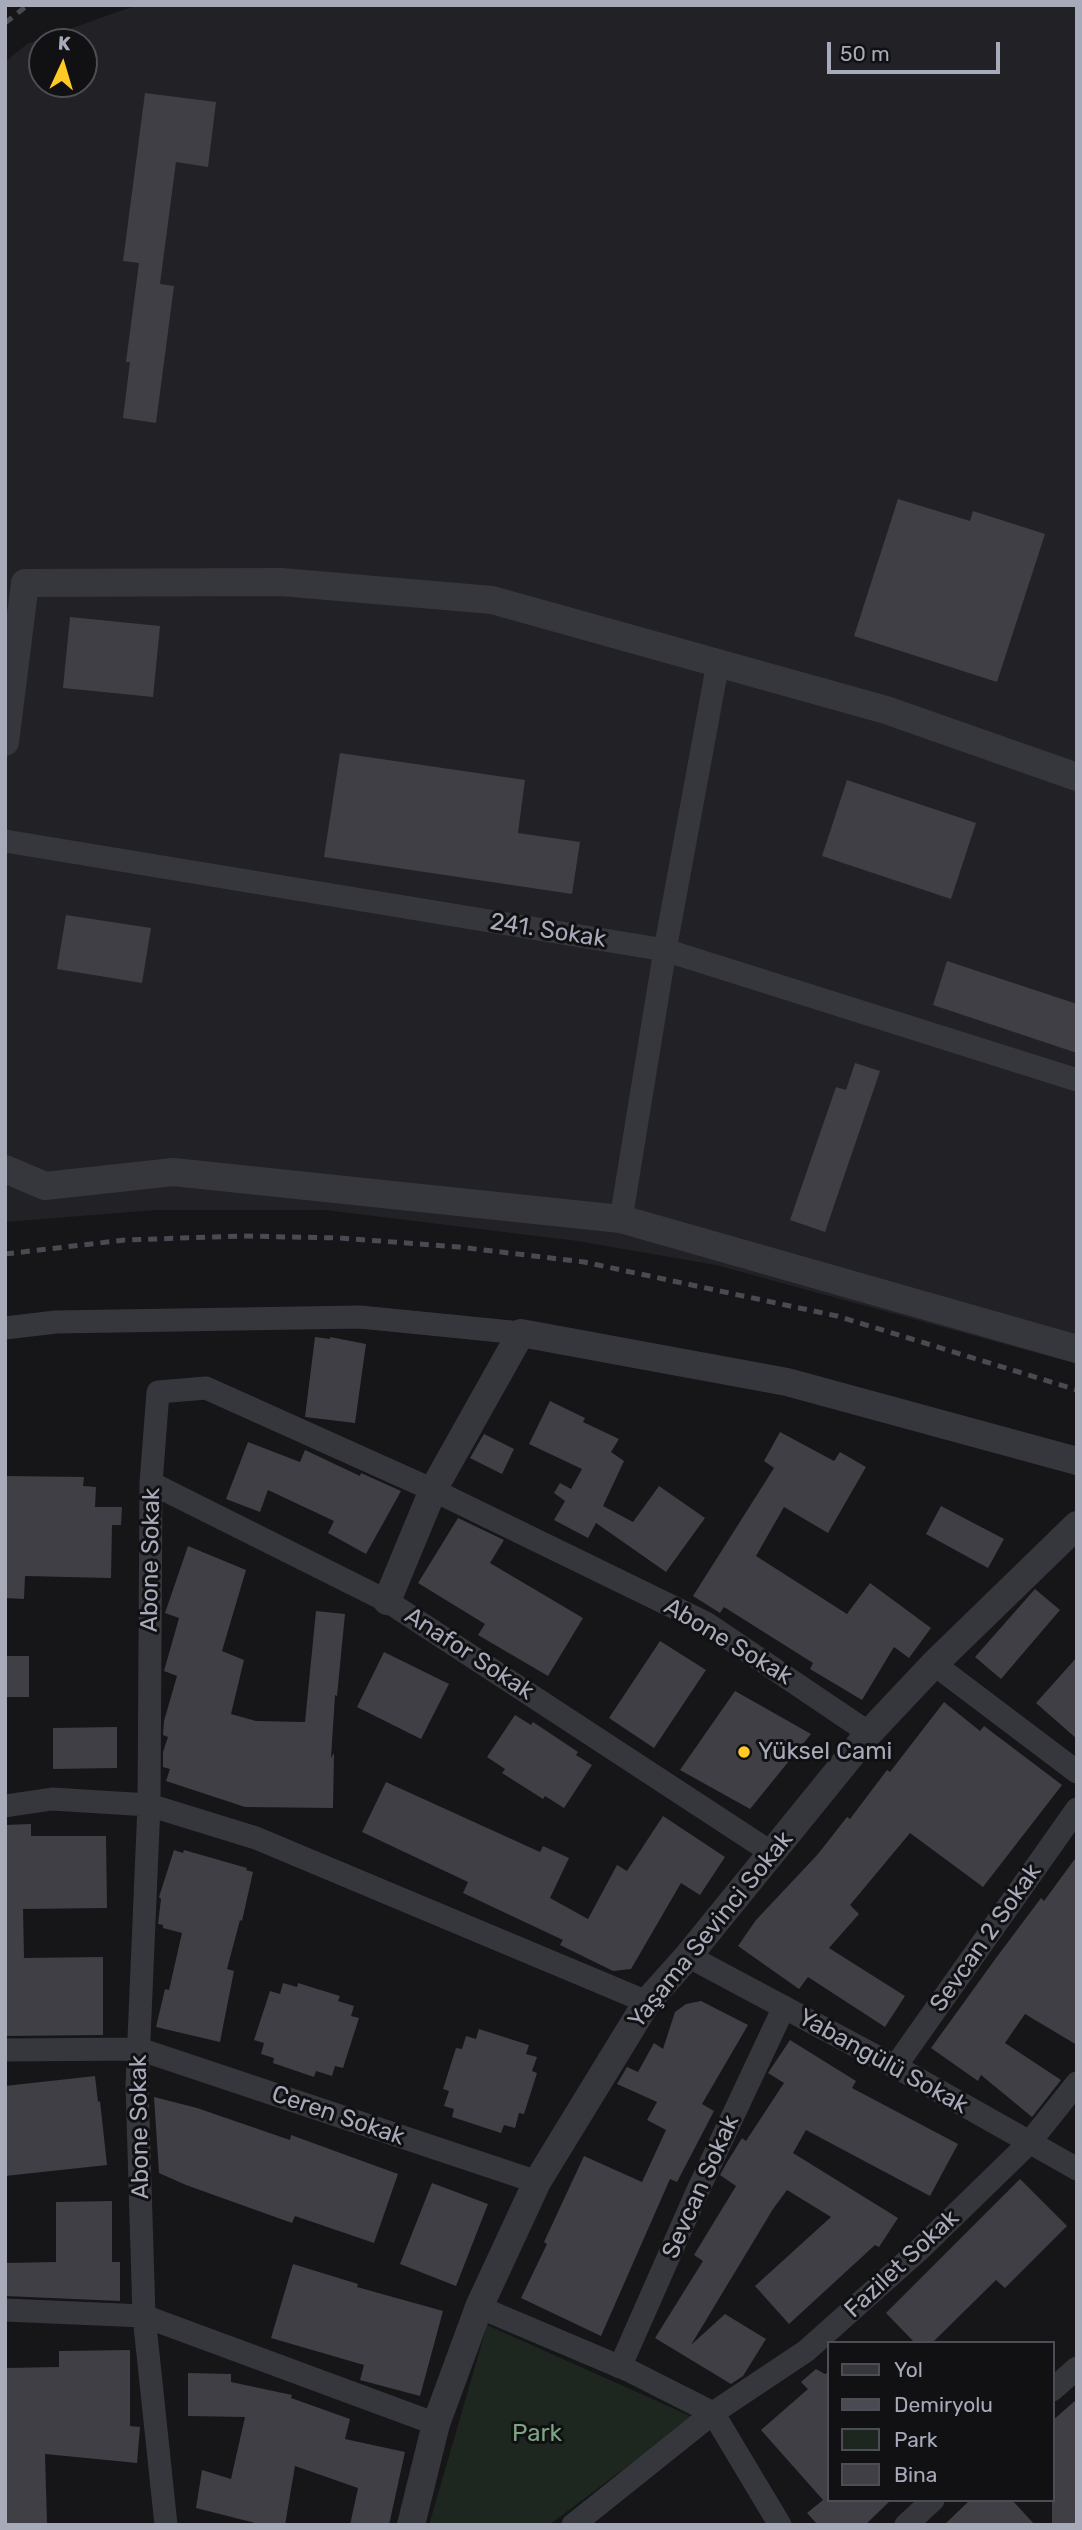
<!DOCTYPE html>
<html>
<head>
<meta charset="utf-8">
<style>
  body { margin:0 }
  #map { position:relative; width:1082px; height:2530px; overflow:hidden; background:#161518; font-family:Rubik,sans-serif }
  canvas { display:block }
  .frame { position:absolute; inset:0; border:7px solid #a6aab9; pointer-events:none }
  .legend { position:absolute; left:827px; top:2341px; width:228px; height:161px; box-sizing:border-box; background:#111013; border:2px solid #4d4e55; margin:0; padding:9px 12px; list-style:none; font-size:21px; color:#a6aab9 }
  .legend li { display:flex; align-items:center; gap:14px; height:35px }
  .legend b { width:35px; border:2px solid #4d4e55 }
  .north { position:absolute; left:28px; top:28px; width:70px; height:70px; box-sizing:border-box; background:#111013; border:2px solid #4d4e55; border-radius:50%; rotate:4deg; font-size:19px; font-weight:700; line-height:28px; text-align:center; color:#a6aab9 }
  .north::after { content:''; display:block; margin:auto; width:24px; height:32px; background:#ffca26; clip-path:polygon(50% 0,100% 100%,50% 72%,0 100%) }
  .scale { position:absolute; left:827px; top:42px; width:173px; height:32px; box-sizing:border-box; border:4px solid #a6aab9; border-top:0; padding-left:9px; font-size:21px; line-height:24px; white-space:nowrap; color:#a6aab9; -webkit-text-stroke:5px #111013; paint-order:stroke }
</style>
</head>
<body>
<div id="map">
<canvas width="1082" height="2530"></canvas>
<div class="frame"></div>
<ul class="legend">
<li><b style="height:9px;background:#36373d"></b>Yol</li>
<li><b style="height:9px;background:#494a52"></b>Demiryolu</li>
<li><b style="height:19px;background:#1d261f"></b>Park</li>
<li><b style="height:19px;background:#403f45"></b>Bina</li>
</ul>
<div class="north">K</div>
<div class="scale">50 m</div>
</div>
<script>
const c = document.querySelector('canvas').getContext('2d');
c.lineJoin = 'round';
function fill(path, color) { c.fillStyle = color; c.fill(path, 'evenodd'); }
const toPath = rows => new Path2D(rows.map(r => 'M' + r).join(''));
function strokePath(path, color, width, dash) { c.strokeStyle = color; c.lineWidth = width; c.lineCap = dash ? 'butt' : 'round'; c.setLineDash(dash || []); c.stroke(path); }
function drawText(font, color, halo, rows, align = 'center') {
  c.font = font + ' Rubik,sans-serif'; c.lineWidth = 6; c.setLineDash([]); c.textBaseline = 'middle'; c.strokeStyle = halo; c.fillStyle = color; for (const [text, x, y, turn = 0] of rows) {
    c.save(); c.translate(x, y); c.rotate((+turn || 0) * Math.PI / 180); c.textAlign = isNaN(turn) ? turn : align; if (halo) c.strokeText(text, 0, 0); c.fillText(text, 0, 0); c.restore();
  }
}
fill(toPath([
  [137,5,1077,5,1077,1364,716,1265,577,1241,325,1210,156,1210,5,1222,5,62,27,44],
  [42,42,84,42,84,84,42,84]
]), '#222125');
fill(toPath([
  [487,2325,697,2419,617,2474,549,2525,429,2525]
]), '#1d261f');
fill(toPath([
  [145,93,216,102,208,167,176,162,160,284,174,286,156,423,123,418,130,362,126,362,139,263,123,261],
  [898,499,970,521,973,511,1045,534,997,682,854,636],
  [70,617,160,626,153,697,63,688],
  [340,753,525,780,518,833,580,842,572,894,324,857],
  [847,780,976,823,951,899,822,856],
  [66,915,151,928,142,983,57,969],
  [947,961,1077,1004,1077,1053,933,1005],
  [855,1063,880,1071,825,1232,790,1220,836,1087,846,1090],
  [315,1337,330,1339,330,1337,366,1344,355,1423,305,1417],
  [550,1401,585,1418,583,1422,619,1439,611,1452,624,1461,603,1506,633,1522,659,1486,705,1518,666,1572,596,1523,588,1538,554,1520,565,1501,554,1493,560,1483,571,1489,582,1469,529,1444],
  [780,1432,834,1461,840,1452,866,1467,828,1533,784,1507,756,1556,847,1614,870,1583,931,1628,909,1658,894,1647,862,1700,810,1669,813,1663,724,1607,720,1613,693,1596,774,1468,764,1461],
  [484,1434,514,1449,502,1474,470,1458],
  [248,1442,300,1462,305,1450,360,1476,361,1473,401,1491,366,1554,328,1533,334,1521,268,1490,260,1512,226,1499],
  [5,1476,84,1477,83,1486,96,1487,95,1507,122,1507,121,1525,112,1525,111,1578,25,1576,24,1599,5,1598],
  [941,1506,1004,1539,988,1568,926,1534],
  [458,1518,504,1540,490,1563,583,1618,548,1676,478,1635,485,1624,418,1583],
  [188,1546,246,1570,222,1651,244,1660,231,1714,256,1721,305,1722,316,1611,345,1614,337,1696,335,1695,331,1758,334,1753,333,1808,245,1807,166,1781,170,1769,163,1767,163,1752,168,1737,163,1735,164,1721,177,1676,164,1671,179,1618,165,1613],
  [1035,1589,1060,1610,1001,1679,975,1657],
  [660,1641,706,1670,654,1748,609,1718],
  [384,1652,449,1684,421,1739,357,1707],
  [5,1656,29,1656,29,1697,5,1697],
  [1077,1657,1077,1739,1036,1703],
  [735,1691,811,1734,750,1809,680,1770],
  [944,1702,980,1731,984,1726,1062,1785,983,1887,910,1833,850,1905,859,1914,829,1948,905,1996,885,2027,808,1977,799,1989,738,1946,756,1920,818,1854,847,1817,850,1819,887,1770,890,1772],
  [515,1715,531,1725,533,1722,578,1752,576,1755,592,1765,564,1808,545,1796,543,1799,502,1773,505,1769,487,1757],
  [117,1727,117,1768,53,1769,53,1728],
  [386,1782,540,1852,543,1846,569,1858,550,1898,588,1919,617,1865,627,1871,663,1816,725,1857,700,1895,681,1883,631,1969,613,1971,560,1945,563,1940,463,1893,468,1882,362,1832],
  [31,1824,31,1836,106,1836,107,1908,23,1909,24,1958,103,1957,103,2035,5,2036,5,1825],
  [174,1850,183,1853,184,1850,247,1868,246,1870,253,1872,242,1921,240,1920,227,1969,234,1971,220,2042,156,2027,165,1989,169,1990,182,1933,163,1928,163,1925,158,1924,161,1899,159,1897],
  [1077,1856,1077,2045,1025,2014,1005,2043,1061,2080,1032,2117,981,2075,978,2081,931,2048,996,1958,1041,1898,1044,1901],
  [283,1983,297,1987,298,1983,340,1996,338,2001,354,2006,351,2016,359,2018,343,2068,335,2066,332,2076,316,2071,314,2077,273,2063,274,2058,261,2054,264,2043,254,2040,270,1991,280,1994],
  [701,2001,748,2025,702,2104,714,2111,677,2182,670,2179,601,2336,521,2298,547,2244,544,2242,584,2156,642,2182,666,2130,647,2120,657,2102,617,2084,627,2067,638,2072,654,2043,663,2049,675,2012,686,2004],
  [479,2029,529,2045,526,2054,537,2057,532,2071,537,2073,524,2114,519,2113,515,2128,504,2125,501,2133,452,2117,454,2109,444,2106,449,2091,443,2089,456,2048,462,2049,466,2036,476,2039],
  [790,2040,856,2081,852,2088,958,2144,930,2196,806,2130,793,2153,898,2218,879,2247,875,2245,789,2324,755,2286,831,2217,787,2190,773,2209,691,2345,725,2314,766,2339,743,2376,731,2384,655,2338,703,2261,694,2255,736,2186,720,2175,726,2164,742,2138,746,2141,784,2083,768,2073],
  [95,2076,98,2102,100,2101,107,2165,5,2176,5,2086],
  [154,2097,197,2108,290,2140,291,2135,398,2174,374,2243,295,2216,292,2223,186,2185,159,2173],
  [1020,2179,1067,2226,1005,2288,996,2280,932,2343,915,2343,886,2313],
  [432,2183,488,2204,456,2286,400,2264],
  [112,2201,112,2262,120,2262,120,2301,5,2296,5,2263,56,2262,56,2202],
  [293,2264,358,2284,357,2287,443,2311,420,2396,360,2380,364,2365,271,2338],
  [130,2350,130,2426,140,2427,137,2463,45,2454,47,2523,5,2524,5,2368,59,2367,59,2351],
  [816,2369,825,2374,828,2372,828,2500,891,2500,865,2525,818,2525,807,2513,823,2500,761,2430,808,2389,801,2382],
  [188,2373,231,2374,231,2382,292,2395,291,2398,350,2419,345,2439,405,2452,389,2525,350,2525,358,2488,295,2466,285,2525,263,2525,196,2508,202,2470,231,2479,245,2417,188,2416],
  [1077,2399,1077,2525,1052,2525,1052,2421],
  [970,2500,1012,2500,1035,2525,944,2525]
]), '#403f45');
strokePath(toPath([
  [5,841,665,950,1077,1080],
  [621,1219,665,950,718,663],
  [5,1328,56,1322,360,1317,521,1333],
  [151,1483,387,1601,772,1853],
  [934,1664,1077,1772],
  [5,1806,52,1799,149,1805,256,1838,647,2002],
  [688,1956,907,2073,1077,2169],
  [5,2050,139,2049,537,2182],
  [895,2067,1077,1809],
  [479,2307,630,2371,713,2413,780,2525],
  [5,2310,144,2316,436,2424],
  [620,2367,698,2190,784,2007],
  [1052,2390,1077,2368],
  [166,2525,144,2316,137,2085,149,1805,151,1483,158,1392,206,1388,433,1490,706,1623,869,1733],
  [573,2525,713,2413,806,2351,918,2251,1029,2143,1077,2083],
  [906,2525,933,2500]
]), '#36373d', 23);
strokePath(toPath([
  [5,742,25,583,281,582,492,600,886,710,1077,777],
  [5,1169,45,1186,173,1172,621,1219,1077,1349],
  [387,1601,433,1490,521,1333,787,1382,1077,1461],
  [411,2525,436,2424,479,2307,537,2182,647,2002,688,1956,869,1733,934,1664,1077,1525]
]), '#36373d', 28);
strokePath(toPath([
  [5,23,28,5],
  [5,1254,125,1240,242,1236,340,1238,459,1247,584,1262,837,1316,1077,1390]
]), '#494a52', 5, [9, 7]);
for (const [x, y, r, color] of [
  [744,1752,7,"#ffca26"]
]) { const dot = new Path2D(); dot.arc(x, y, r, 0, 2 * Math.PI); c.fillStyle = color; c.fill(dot); strokePath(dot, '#111013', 2.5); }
drawText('24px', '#a6aab9', '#111013', [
  ["241. Sokak",548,931,9],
  ["Abone Sokak",151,1560,-89],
  ["Abone Sokak",728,1642,31],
  ["Anafor Sokak",469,1654,33],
  ["Yaşama Sevinci Sokak",711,1930,-51],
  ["Sevcan 2 Sokak",986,1938,-55],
  ["Yabangülü Sokak",883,2062,29],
  ["Ceren Sokak",338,2116,19],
  ["Abone Sokak",140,2127,-91],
  ["Sevcan Sokak",701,2187,-66],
  ["Fazilet Sokak",902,2264,-43]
]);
drawText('24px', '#a6aab9', '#111013', [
  ["Yüksel Cami",758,1752]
], 'left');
drawText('24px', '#7ca582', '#111013', [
  ["Park",537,2434]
]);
</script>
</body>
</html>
